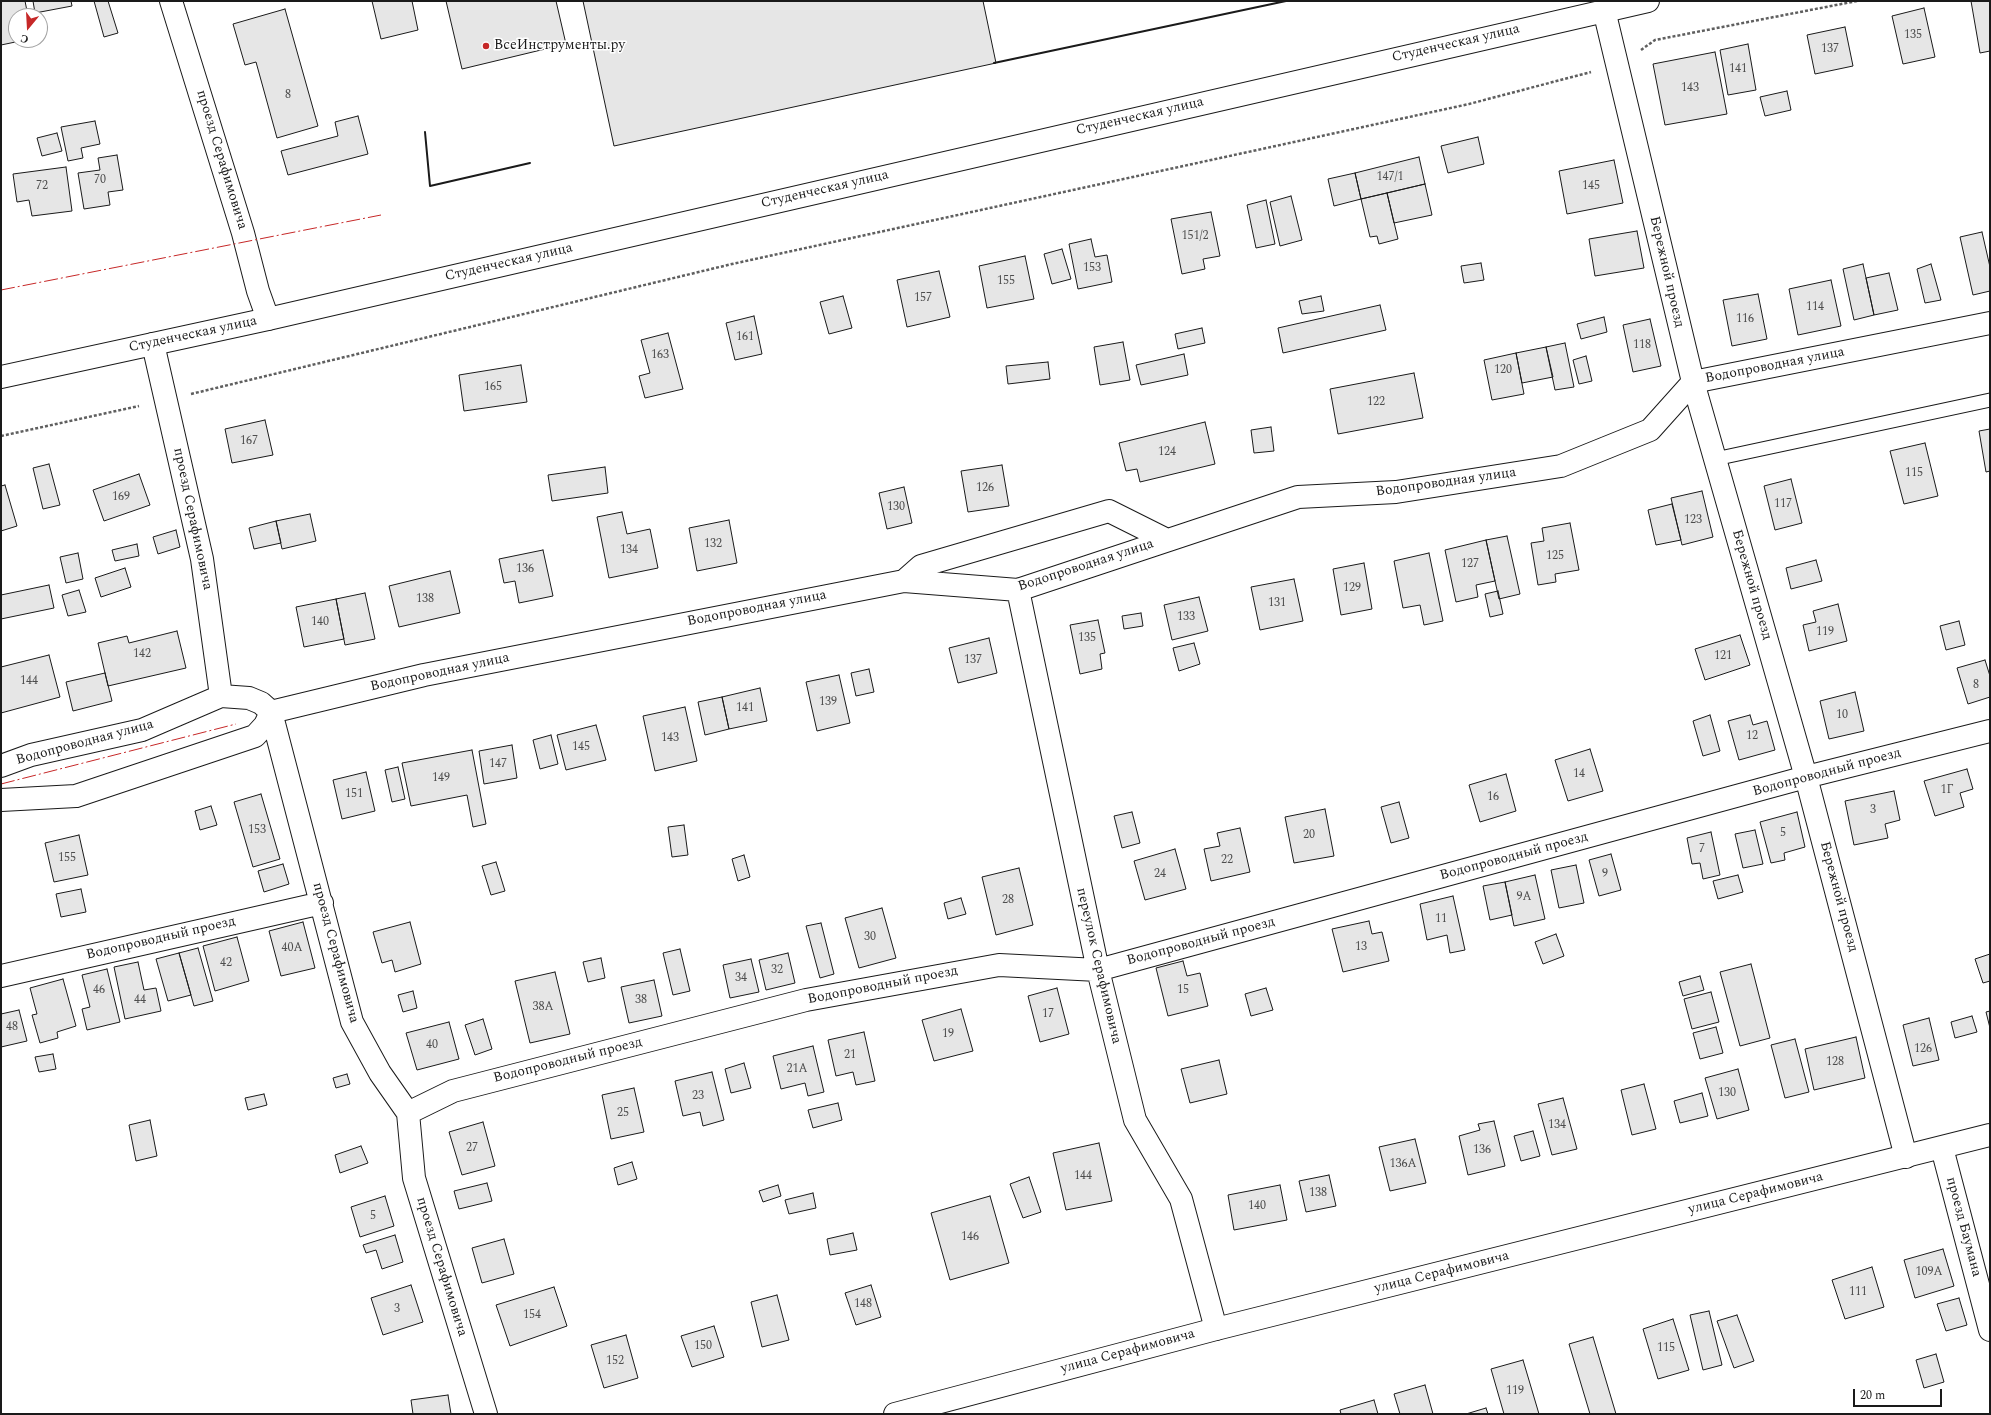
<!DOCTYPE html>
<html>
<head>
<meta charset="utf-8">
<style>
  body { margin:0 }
  #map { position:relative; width:1991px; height:1415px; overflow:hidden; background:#fff; font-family:Spectral,serif }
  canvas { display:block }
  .frame { position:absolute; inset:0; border:2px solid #1a1a1a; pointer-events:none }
  .north { position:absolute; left:8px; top:8px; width:40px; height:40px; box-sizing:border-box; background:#fff; border:1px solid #a3a3a3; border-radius:50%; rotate:198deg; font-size:11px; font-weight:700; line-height:16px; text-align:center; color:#1a1a1a }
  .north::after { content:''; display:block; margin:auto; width:14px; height:18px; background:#c62828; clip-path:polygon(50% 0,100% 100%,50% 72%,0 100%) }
  .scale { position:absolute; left:1853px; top:1389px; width:89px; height:18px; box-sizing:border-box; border:2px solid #1a1a1a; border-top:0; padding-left:5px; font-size:12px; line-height:14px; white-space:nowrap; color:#1a1a1a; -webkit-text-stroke:3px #fff; paint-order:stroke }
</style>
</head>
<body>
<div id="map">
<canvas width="1991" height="1415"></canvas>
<div class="frame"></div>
<div class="north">С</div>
<div class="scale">20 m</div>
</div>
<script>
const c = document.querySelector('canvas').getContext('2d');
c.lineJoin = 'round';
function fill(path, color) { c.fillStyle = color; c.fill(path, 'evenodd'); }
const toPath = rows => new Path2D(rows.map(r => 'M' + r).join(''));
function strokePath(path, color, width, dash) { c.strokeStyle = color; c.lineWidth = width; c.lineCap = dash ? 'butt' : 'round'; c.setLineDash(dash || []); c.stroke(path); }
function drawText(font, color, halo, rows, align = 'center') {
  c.font = font + ' Spectral,serif'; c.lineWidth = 3; c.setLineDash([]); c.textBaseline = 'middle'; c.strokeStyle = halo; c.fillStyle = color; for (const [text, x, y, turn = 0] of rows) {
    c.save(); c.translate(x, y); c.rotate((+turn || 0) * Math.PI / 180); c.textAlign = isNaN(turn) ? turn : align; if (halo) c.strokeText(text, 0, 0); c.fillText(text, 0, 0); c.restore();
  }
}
const building = toPath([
  [1,1,25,1,28,16,16,16,16,40,25,40,1,45,1,1],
  [33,1,71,1,72,6,35,13,33,1],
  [94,1,108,1,118,33,104,37,94,1],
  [372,1,412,1,418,30,381,39,372,1],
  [446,1,556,1,566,44,462,69,446,1],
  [583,1,983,1,996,63,614,146,583,1],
  [1971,1,1990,1,1990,51,1980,53,1971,1],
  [1924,8,1935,57,1903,64,1892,16,1924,8],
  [285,9,318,126,277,138,256,62,245,65,233,24,285,9],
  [1845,27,1853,66,1815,74,1807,35,1845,27],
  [1748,44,1756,90,1728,95,1720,50,1748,44],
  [1715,52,1727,114,1665,125,1653,64,1715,52],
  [1787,91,1791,110,1765,116,1760,97,1787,91],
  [358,116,368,154,288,175,281,151,338,136,335,122,358,116],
  [95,121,100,144,81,148,83,158,68,161,61,127,95,121],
  [57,133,62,151,42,156,37,138,57,133],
  [1478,137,1484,164,1448,173,1441,146,1478,137],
  [117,155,123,190,108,192,110,205,84,209,78,173,100,170,98,158,117,155],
  [1419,157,1425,184,1361,199,1355,173,1419,157],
  [1614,160,1623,203,1567,214,1559,171,1614,160],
  [66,167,72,211,32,216,29,200,17,202,13,174,66,167],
  [1355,173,1361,199,1334,206,1328,179,1355,173],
  [1425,184,1432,215,1394,223,1387,193,1425,184],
  [1387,193,1398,239,1379,244,1377,236,1370,237,1361,199,1387,193],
  [1291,196,1302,240,1280,246,1270,202,1291,196],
  [1266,200,1275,244,1256,248,1247,205,1266,200],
  [1211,212,1220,256,1203,259,1205,269,1182,274,1171,219,1211,212],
  [1637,231,1644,268,1595,276,1589,239,1637,231],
  [1982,232,1990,267,1990,291,1973,295,1960,237,1982,232],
  [1091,239,1095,257,1107,255,1112,282,1078,289,1069,244,1091,239],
  [1062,249,1071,279,1052,284,1044,254,1062,249],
  [1025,256,1034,299,987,308,979,266,1025,256],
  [1481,263,1484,280,1464,283,1461,266,1481,263],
  [1863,264,1874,315,1854,320,1843,269,1863,264],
  [1931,264,1941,300,1925,303,1917,269,1931,264],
  [939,271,950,317,907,327,897,280,939,271],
  [1889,273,1898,310,1874,315,1866,278,1889,273],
  [1831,280,1841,326,1798,335,1789,289,1831,280],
  [1758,294,1767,339,1732,346,1723,300,1758,294],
  [843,296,852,328,829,334,820,302,843,296],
  [1321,296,1324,311,1302,314,1299,301,1321,296],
  [1380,305,1386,330,1283,353,1278,328,1380,305],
  [754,316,762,354,735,360,726,323,754,316],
  [1604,317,1607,332,1581,339,1577,324,1604,317],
  [1650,319,1661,366,1633,372,1623,325,1650,319],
  [1202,328,1205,343,1178,349,1175,334,1202,328],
  [668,333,683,389,645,398,639,376,650,373,641,340,668,333],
  [1123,342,1130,380,1100,385,1094,347,1123,342],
  [1565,343,1574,387,1555,390,1546,347,1565,343],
  [1546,347,1553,377,1522,383,1516,353,1546,347],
  [1516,353,1524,394,1492,400,1484,360,1516,353],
  [1184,354,1188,375,1141,385,1136,365,1184,354],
  [1586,356,1592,381,1579,384,1573,360,1586,356],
  [1048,362,1050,379,1008,384,1006,366,1048,362],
  [521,365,527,402,464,411,459,375,521,365],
  [1414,373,1423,418,1338,434,1330,389,1414,373],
  [265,420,273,455,232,463,225,429,265,420],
  [1205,422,1215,464,1140,482,1137,469,1126,471,1119,443,1205,422],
  [1271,427,1274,451,1254,453,1251,430,1271,427],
  [1990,429,1990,471,1986,472,1979,431,1990,429],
  [1925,443,1938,496,1904,504,1890,451,1925,443],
  [49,464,60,505,43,509,33,468,49,464],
  [1002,465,1009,506,968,512,961,471,1002,465],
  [605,467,608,493,552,501,548,475,605,467],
  [139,474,150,505,104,521,93,490,139,474],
  [1791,479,1802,523,1775,530,1764,486,1791,479],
  [5,485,17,526,1,531,1,486,5,485],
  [904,487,912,523,887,529,879,493,904,487],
  [1702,491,1713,537,1682,545,1671,498,1702,491],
  [1672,504,1681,540,1656,545,1648,510,1672,504],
  [622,512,627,534,650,529,658,568,609,578,597,517,622,512],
  [310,514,316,541,282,549,276,521,310,514],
  [729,520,737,563,697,571,689,528,729,520],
  [276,521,281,543,254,549,249,528,276,521],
  [1570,523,1579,570,1555,574,1556,582,1538,585,1531,543,1544,541,1542,528,1570,523],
  [176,530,180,547,158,554,153,537,176,530],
  [1507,536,1520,594,1499,599,1486,540,1507,536],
  [1486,540,1495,581,1476,585,1478,597,1456,602,1445,550,1486,540],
  [137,544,139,556,115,561,112,550,137,544],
  [543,550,553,596,519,603,515,581,504,583,499,559,543,550],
  [78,553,83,579,66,583,60,557,78,553],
  [1429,553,1443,621,1424,625,1420,605,1403,608,1394,561,1429,553],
  [1816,560,1822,581,1791,589,1786,568,1816,560],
  [1364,563,1372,609,1341,615,1333,569,1364,563],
  [125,568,131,587,101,597,95,578,125,568],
  [450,571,460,613,399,627,389,586,450,571],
  [1294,579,1303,621,1260,630,1251,587,1294,579],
  [49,585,54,608,1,619,1,595,49,585],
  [79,590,86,612,68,616,62,595,79,590],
  [1498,591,1503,614,1490,617,1485,594,1498,591],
  [365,593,375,639,345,645,336,599,365,593],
  [1199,597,1208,631,1172,640,1164,605,1199,597],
  [336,599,344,639,304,647,296,607,336,599],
  [1838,604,1847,641,1809,651,1803,625,1816,622,1813,611,1838,604],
  [1141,613,1143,626,1124,629,1122,616,1141,613],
  [1098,620,1105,653,1100,654,1102,669,1080,674,1070,625,1098,620],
  [1959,621,1965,645,1946,650,1940,626,1959,621],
  [177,631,186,668,108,686,98,643,127,636,129,643,177,631],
  [1740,635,1750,665,1705,680,1695,649,1740,635],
  [989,638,997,673,958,683,949,648,989,638],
  [1194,643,1200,664,1179,671,1173,648,1194,643],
  [49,655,60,697,1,713,1,667,49,655],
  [1985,660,1990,676,1990,697,1968,704,1957,668,1985,660],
  [869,669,874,692,856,696,851,673,869,669],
  [105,673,112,701,73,711,66,682,105,673],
  [839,675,850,723,817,731,806,682,839,675],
  [760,688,767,721,729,729,722,697,760,688],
  [1855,692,1864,731,1829,739,1820,701,1855,692],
  [722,697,729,729,705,735,698,702,722,697],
  [685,707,697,761,655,771,643,716,685,707],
  [1710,715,1720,751,1703,756,1693,721,1710,715],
  [1750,715,1753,725,1767,721,1775,750,1739,760,1728,721,1750,715],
  [596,725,606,760,566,770,557,735,596,725],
  [551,735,558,764,540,769,533,740,551,735],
  [512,745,517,778,484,784,479,751,512,745],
  [1590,749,1603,791,1568,801,1555,760,1590,749],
  [472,750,486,824,473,827,467,795,411,806,402,763,472,750],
  [398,767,405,799,392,802,385,770,398,767],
  [1967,769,1973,789,1960,793,1964,807,1935,816,1924,781,1967,769],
  [366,772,375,811,342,819,333,780,366,772],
  [1506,774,1516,811,1480,822,1469,785,1506,774],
  [1894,791,1900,820,1885,824,1888,838,1854,845,1845,801,1894,791],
  [261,794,280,859,253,867,234,802,261,794],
  [1399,802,1409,838,1391,843,1381,807,1399,802],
  [211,806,217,825,200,830,195,811,211,806],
  [1325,809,1334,856,1294,863,1285,817,1325,809],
  [1132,812,1140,843,1122,848,1114,816,1132,812],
  [1797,812,1805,847,1784,853,1785,860,1771,863,1760,822,1797,812],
  [684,825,688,855,672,857,668,827,684,825],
  [1240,828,1250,872,1211,881,1204,849,1220,846,1217,833,1240,828],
  [1755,830,1763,864,1743,868,1735,834,1755,830],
  [1711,832,1720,875,1703,879,1700,863,1692,864,1687,838,1711,832],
  [79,835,88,875,54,882,45,843,79,835],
  [1175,849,1186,889,1145,900,1134,861,1175,849],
  [1611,854,1621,890,1599,896,1589,860,1611,854],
  [744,855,750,877,738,881,732,859,744,855],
  [496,862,505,891,491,895,482,866,496,862],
  [283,864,289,884,264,892,258,871,283,864],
  [1576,865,1584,903,1559,908,1551,870,1576,865],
  [1019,868,1033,925,996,935,982,877,1019,868],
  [1535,875,1545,919,1514,926,1505,882,1535,875],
  [1738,875,1743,892,1718,899,1713,881,1738,875],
  [1505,882,1512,915,1490,920,1483,886,1505,882],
  [81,889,86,912,61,917,56,894,81,889],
  [1453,896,1465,950,1450,953,1447,935,1427,940,1420,904,1453,896],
  [961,898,966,914,948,919,944,903,961,898],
  [882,908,896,958,859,968,845,918,882,908],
  [1369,921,1372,934,1382,932,1389,961,1343,972,1332,929,1369,921],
  [303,922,315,968,281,976,269,931,303,922],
  [410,922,421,964,395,972,392,960,382,963,373,932,410,922],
  [821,923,834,974,820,978,806,926,821,923],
  [1556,934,1564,956,1543,964,1535,942,1556,934],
  [237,937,249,981,215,991,203,946,237,937],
  [198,948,213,1001,194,1006,179,953,198,948],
  [680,949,690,991,673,995,663,953,680,949],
  [179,953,191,995,168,1001,156,959,179,953],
  [788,953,795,983,766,990,759,960,788,953],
  [1990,954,1990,981,1983,983,1975,959,1990,954],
  [601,958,605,978,588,982,583,962,601,958],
  [751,959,759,992,730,998,723,965,751,959],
  [1183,961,1187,976,1200,973,1208,1006,1168,1016,1156,968,1183,961],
  [138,962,144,990,156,988,161,1011,125,1019,114,967,138,962],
  [1751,964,1770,1038,1740,1046,1720,972,1751,964],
  [107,969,120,1022,87,1030,82,1009,90,1007,82,975,107,969],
  [555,972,570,1034,530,1043,515,981,555,972],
  [1700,976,1704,990,1683,996,1679,982,1700,976],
  [63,979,76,1026,57,1032,58,1038,40,1043,32,1015,37,1014,30,988,63,979],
  [654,980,662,1016,629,1023,621,987,654,980],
  [1057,988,1069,1034,1040,1042,1028,996,1057,988],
  [1266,988,1273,1010,1251,1016,1245,994,1266,988],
  [413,991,417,1008,403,1012,398,995,413,991],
  [1711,992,1719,1022,1692,1029,1684,999,1711,992],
  [961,1009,973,1051,934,1061,922,1020,961,1009],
  [19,1010,27,1041,1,1047,1,1014,19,1010],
  [1990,1011,1990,1028,1986,1012,1990,1011],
  [1972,1016,1977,1032,1955,1038,1951,1022,1972,1016],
  [1929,1018,1939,1060,1913,1066,1903,1025,1929,1018],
  [483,1019,492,1049,475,1055,465,1025,483,1019],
  [449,1022,459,1059,417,1070,406,1033,449,1022],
  [1716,1027,1723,1053,1700,1059,1693,1033,1716,1027],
  [864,1032,875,1081,856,1085,853,1072,836,1076,828,1040,864,1032],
  [1856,1037,1865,1078,1814,1090,1805,1049,1856,1037],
  [1795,1039,1809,1092,1785,1098,1771,1045,1795,1039],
  [813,1046,824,1092,808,1096,805,1083,781,1089,773,1056,813,1046],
  [53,1054,56,1069,39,1072,35,1057,53,1054],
  [1219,1060,1227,1094,1190,1103,1181,1069,1219,1060],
  [744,1063,751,1088,731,1093,725,1069,744,1063],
  [1738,1069,1749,1110,1717,1119,1705,1078,1738,1069],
  [712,1072,724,1120,703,1126,700,1112,683,1116,675,1081,712,1072],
  [347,1074,350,1084,336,1088,333,1078,347,1074],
  [1644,1084,1656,1129,1632,1135,1621,1090,1644,1084],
  [634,1088,644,1132,611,1139,602,1095,634,1088],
  [1702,1093,1708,1116,1680,1123,1674,1101,1702,1093],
  [264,1094,267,1105,248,1110,245,1098,264,1094],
  [1563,1098,1577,1149,1552,1155,1538,1104,1563,1098],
  [838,1103,842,1120,813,1128,808,1110,838,1103],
  [150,1120,157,1156,136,1161,129,1125,150,1120],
  [1494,1121,1505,1166,1468,1175,1459,1136,1480,1130,1478,1124,1494,1121],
  [483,1122,495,1166,462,1175,449,1132,483,1122],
  [1533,1131,1540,1156,1521,1161,1514,1136,1533,1131],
  [1415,1139,1426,1183,1390,1191,1379,1147,1415,1139],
  [1099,1143,1112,1201,1066,1210,1053,1153,1099,1143],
  [361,1146,368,1163,340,1173,335,1155,361,1146],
  [632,1162,637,1179,618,1185,614,1168,632,1162],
  [1329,1175,1336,1206,1306,1212,1299,1181,1329,1175],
  [1029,1177,1041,1212,1023,1218,1010,1184,1029,1177],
  [487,1183,492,1201,459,1209,454,1191,487,1183],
  [778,1185,781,1196,763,1202,759,1191,778,1185],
  [1280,1185,1287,1220,1234,1230,1228,1195,1280,1185],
  [813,1193,816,1208,789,1214,785,1200,813,1193],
  [385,1196,394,1226,360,1237,351,1207,385,1196],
  [990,1196,1009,1263,950,1280,931,1213,990,1196],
  [853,1233,857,1250,830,1255,827,1239,853,1233],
  [395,1235,403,1262,382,1269,376,1250,366,1253,363,1245,395,1235],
  [504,1239,514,1274,482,1283,472,1248,504,1239],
  [1943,1249,1954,1286,1915,1298,1904,1260,1943,1249],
  [1872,1267,1884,1307,1845,1319,1832,1280,1872,1267],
  [411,1285,423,1322,383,1335,371,1298,411,1285],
  [871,1285,881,1317,856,1325,845,1293,871,1285],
  [554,1287,567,1326,510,1346,496,1305,554,1287],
  [777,1295,789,1340,762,1347,751,1302,777,1295],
  [1959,1298,1967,1325,1946,1331,1937,1304,1959,1298],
  [1709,1311,1722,1365,1703,1370,1690,1315,1709,1311],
  [1737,1315,1754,1361,1734,1368,1717,1321,1737,1315],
  [1673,1319,1689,1370,1658,1379,1643,1329,1673,1319],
  [714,1326,724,1357,692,1367,681,1336,714,1326],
  [626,1335,638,1378,604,1388,591,1345,626,1335],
  [1593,1337,1616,1414,1590,1414,1569,1344,1593,1337],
  [1936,1354,1944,1382,1924,1388,1916,1360,1936,1354],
  [1523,1360,1539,1414,1504,1414,1491,1369,1523,1360],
  [1425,1385,1433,1414,1400,1414,1394,1394,1425,1385],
  [448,1395,451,1414,413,1414,411,1400,448,1395],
  [1374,1400,1378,1414,1341,1414,1340,1410,1374,1400],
  [1486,1408,1488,1414,1466,1414,1486,1408]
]);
fill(building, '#e6e6e6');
strokePath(building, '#1a1a1a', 1);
const lane = toPath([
  [1715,459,1990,400]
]);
const street = toPath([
  [171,1,243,233,258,291,268,319],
  [1604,10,1693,382,1806,777,1906,1157],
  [153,344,202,559,221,696],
  [904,581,921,566,1109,511,1167,540],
  [1018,590,1098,970,1135,1120,1181,1199,1216,1329],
  [271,712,352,1022,380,1073,408,1113,414,1178,486,1414],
  [1,766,31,755,142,730,221,696,249,698,261,703,271,712,424,675,904,581,1018,590,1298,497,1396,492,1561,466,1650,430,1693,382,1990,323],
  [1,800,76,796,255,736,265,725,271,712],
  [1,976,322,903],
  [408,1113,453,1091,806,1000,999,965,1098,970,1806,777,1990,731],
  [1942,1148,1990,1330]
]);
const secondary = toPath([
  [895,1414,1216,1329,1990,1135]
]);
const primary = toPath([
  [1,377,268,319,1648,1]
]);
strokePath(lane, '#1a1a1a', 15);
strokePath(street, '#1a1a1a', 24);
strokePath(secondary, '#1a1a1a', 24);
strokePath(primary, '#1a1a1a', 24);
strokePath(toPath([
  [1641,50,1655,40,1857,1],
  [191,394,732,264,1469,104,1591,72],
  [1,436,139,406]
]), '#5f5f5f', 2.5, [3, 2]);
strokePath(lane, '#fff', 13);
strokePath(street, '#fff', 22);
strokePath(secondary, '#fff', 22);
strokePath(primary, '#fff', 22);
strokePath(toPath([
  [994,63,1286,1],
  [425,132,430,186,530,163]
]), '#1a1a1a', 2);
strokePath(toPath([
  [1,290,381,215],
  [1,784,236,724]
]), '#c62828', 1, [14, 3, 2, 3]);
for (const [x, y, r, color] of [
  [486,46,4,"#c62828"]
]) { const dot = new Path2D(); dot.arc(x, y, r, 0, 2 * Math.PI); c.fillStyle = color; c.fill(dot); strokePath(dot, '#fff', 1.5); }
drawText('12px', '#4d4d4d', null, [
  ["135",1913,36],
  ["137",1830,50],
  ["141",1738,70],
  ["143",1690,89],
  ["8",288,96],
  ["147/1",1390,178],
  ["70",100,181],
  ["72",42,187],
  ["145",1591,187],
  ["151/2",1195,237],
  ["153",1092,269],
  ["155",1006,282],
  ["157",923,299],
  ["114",1815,308],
  ["116",1745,320],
  ["161",745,338],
  ["118",1642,346],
  ["163",660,356],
  ["120",1503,371],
  ["165",493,388],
  ["122",1376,403],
  ["167",249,442],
  ["124",1167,453],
  ["115",1914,474],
  ["126",985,489],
  ["169",121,498],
  ["117",1783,505],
  ["130",896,508],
  ["123",1693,521],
  ["132",713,545],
  ["134",629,551],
  ["125",1555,557],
  ["127",1470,565],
  ["136",525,570],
  ["129",1352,589],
  ["138",425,600],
  ["131",1277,604],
  ["133",1186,618],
  ["140",320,623],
  ["119",1825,633],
  ["135",1087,639],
  ["142",142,655],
  ["121",1723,657],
  ["137",973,661],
  ["144",29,682],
  ["8",1976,686],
  ["139",828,703],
  ["141",745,709],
  ["10",1842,716],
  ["12",1752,737],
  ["143",670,739],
  ["145",581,748],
  ["147",498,765],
  ["14",1579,775],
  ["149",441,779],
  ["1Г",1947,791],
  ["151",354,795],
  ["16",1493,798],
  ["3",1873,811],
  ["153",257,831],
  ["5",1783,834],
  ["20",1309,836],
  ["7",1702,850],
  ["155",67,859],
  ["22",1227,861],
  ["24",1160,875],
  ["9",1605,875],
  ["9А",1524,898],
  ["28",1008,901],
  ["11",1441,920],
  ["30",870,938],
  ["13",1361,948],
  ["40А",292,949],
  ["42",226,964],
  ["32",777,971],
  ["34",741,979],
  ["46",99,991],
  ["15",1183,991],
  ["44",140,1001],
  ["38",641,1001],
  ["38А",543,1008],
  ["17",1048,1015],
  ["48",12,1028],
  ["19",948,1035],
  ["40",432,1046],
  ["126",1923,1050],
  ["21",850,1056],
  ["128",1835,1063],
  ["21А",797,1070],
  ["130",1727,1094],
  ["23",698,1097],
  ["25",623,1114],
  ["134",1557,1126],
  ["27",472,1149],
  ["136",1482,1151],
  ["136А",1403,1165],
  ["144",1083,1177],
  ["138",1318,1194],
  ["140",1257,1207],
  ["5",373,1217],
  ["146",970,1238],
  ["109А",1929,1273],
  ["111",1858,1293],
  ["148",863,1305],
  ["3",397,1310],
  ["154",532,1316],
  ["150",703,1347],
  ["115",1666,1349],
  ["152",615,1362],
  ["119",1515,1392]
]);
drawText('14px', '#1a1a1a', '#fff', [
  ["Студенческая улица",1456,44,-13],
  ["Студенческая улица",1140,117,-13],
  ["проезд Серафимовича",221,160,73],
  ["Студенческая улица",825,190,-13],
  ["Студенческая улица",509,263,-13],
  ["Бережной проезд",1666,272,77],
  ["Студенческая улица",193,335,-12],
  ["Водопроводная улица",1775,366,-11],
  ["Водопроводная улица",1446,483,-8],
  ["проезд Серафимовича",192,519,78],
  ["Водопроводная улица",1086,566,-18],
  ["Бережной проезд",1751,585,74],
  ["Водопроводная улица",757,609,-11],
  ["Водопроводная улица",440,673,-12],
  ["Водопроводная улица",85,743,-15],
  ["Водопроводный проезд",1827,773,-15],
  ["Водопроводный проезд",1514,857,-15],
  ["Бережной проезд",1838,897,75],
  ["Водопроводный проезд",161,939,-13],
  ["Водопроводный проезд",1201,942,-15],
  ["проезд Серафимовича",335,953,75],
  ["переулок Серафимовича",1098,966,77],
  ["Водопроводный проезд",883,986,-11],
  ["Водопроводный проезд",568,1061,-14],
  ["улица Серафимовича",1756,1194,-14],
  ["проезд Баумана",1963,1227,75],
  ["проезд Серафимовича",441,1267,73],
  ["улица Серафимовича",1442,1273,-14],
  ["улица Серафимовича",1128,1352,-15]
]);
drawText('14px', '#1a1a1a', '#fff', [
  ["ВсеИнструменты.ру",494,46]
], 'left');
</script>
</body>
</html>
